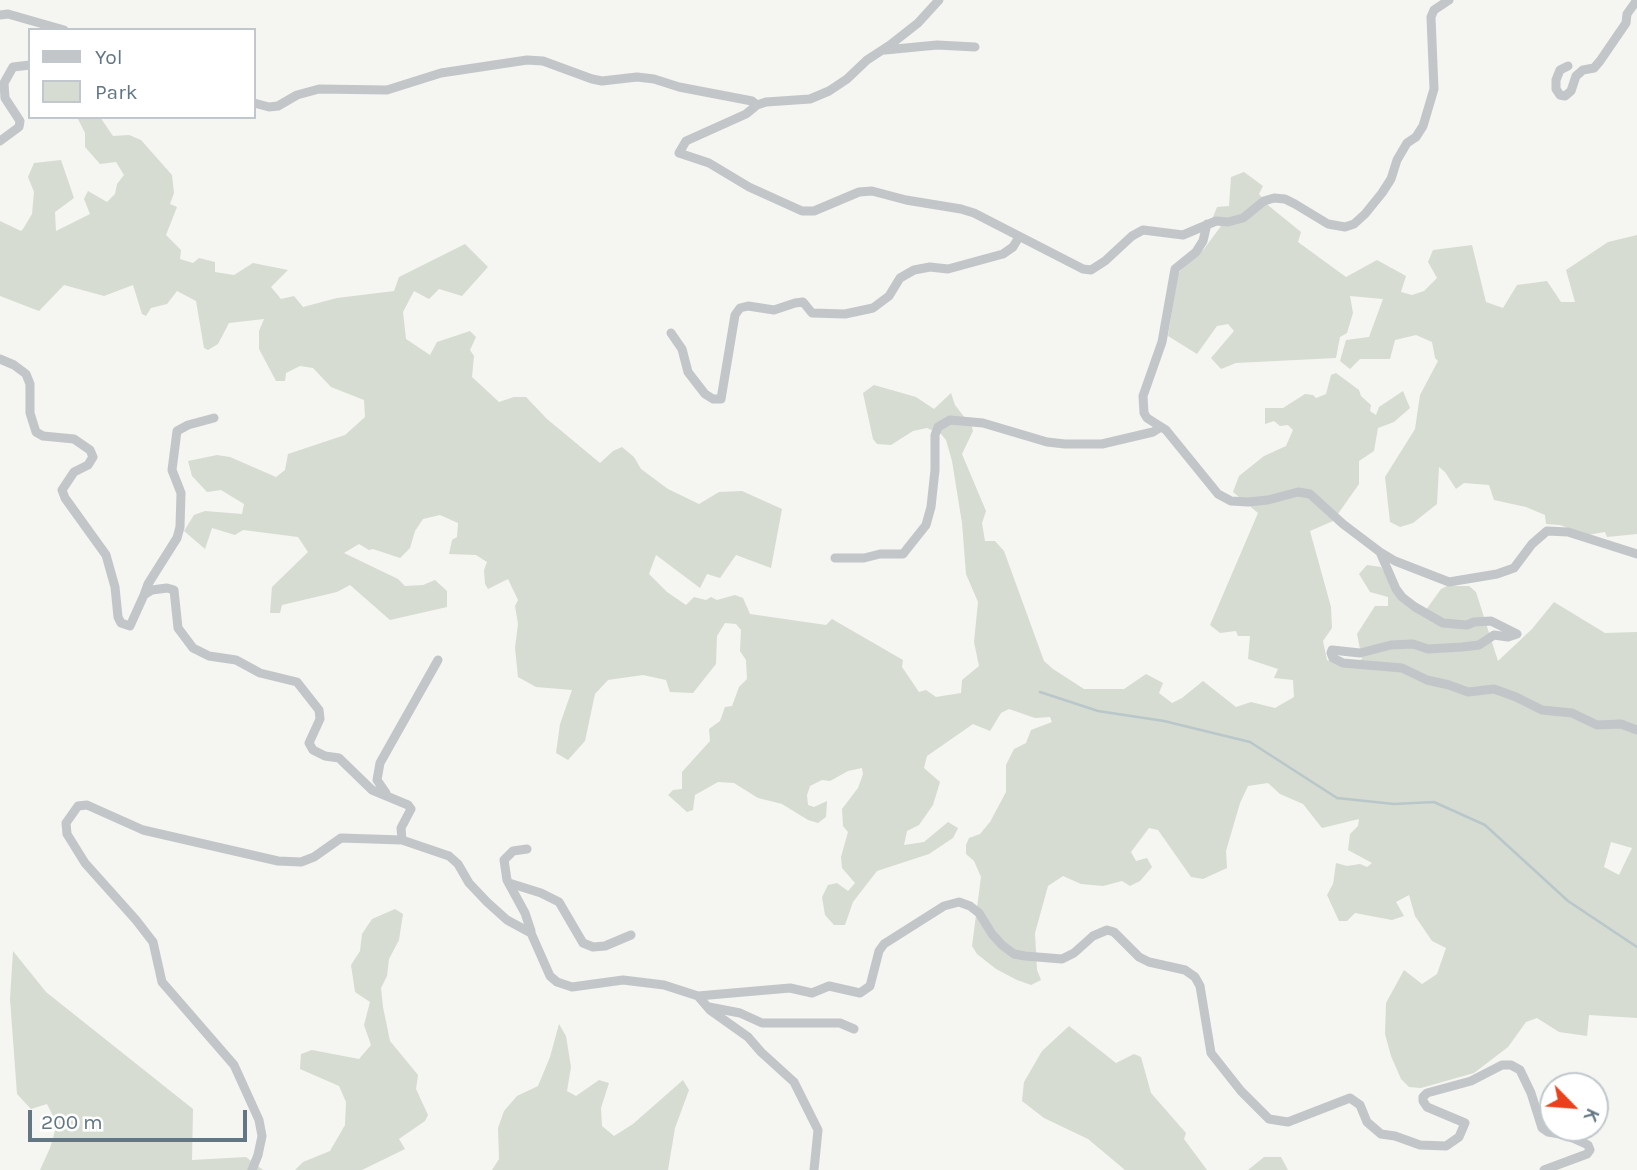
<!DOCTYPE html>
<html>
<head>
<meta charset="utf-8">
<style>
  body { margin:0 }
  #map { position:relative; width:1637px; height:1170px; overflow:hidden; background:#f5f5f1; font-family:Karla,sans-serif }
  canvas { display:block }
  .legend { position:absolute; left:28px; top:28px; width:228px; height:91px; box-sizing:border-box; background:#fff; border:2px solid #c0c8cd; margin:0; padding:9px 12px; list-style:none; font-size:21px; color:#627683 }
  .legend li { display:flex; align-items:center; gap:14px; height:35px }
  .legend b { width:35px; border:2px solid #c0c8cd }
  .north { position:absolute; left:1539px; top:1072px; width:70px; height:70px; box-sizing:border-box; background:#fff; border:2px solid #c0c8cd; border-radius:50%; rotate:115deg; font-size:19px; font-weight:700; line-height:28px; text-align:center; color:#627683 }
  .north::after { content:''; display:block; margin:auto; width:24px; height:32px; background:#ea411c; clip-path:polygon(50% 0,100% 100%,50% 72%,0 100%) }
  .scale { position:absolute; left:28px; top:1110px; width:219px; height:32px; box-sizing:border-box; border:4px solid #627683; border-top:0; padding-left:9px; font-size:21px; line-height:24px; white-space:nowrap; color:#627683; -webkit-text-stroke:5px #fff; paint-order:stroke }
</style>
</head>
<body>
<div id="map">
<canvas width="1637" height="1170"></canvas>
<ul class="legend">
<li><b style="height:9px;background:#c2c6c9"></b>Yol</li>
<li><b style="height:19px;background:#d6dcd1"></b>Park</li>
</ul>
<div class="north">K</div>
<div class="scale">200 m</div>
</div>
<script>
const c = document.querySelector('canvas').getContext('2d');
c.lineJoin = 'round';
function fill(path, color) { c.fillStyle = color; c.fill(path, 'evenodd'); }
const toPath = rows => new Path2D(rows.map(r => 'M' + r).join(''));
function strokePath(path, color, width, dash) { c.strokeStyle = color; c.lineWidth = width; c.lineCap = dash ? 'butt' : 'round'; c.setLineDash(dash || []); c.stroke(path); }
fill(toPath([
  [77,117,100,117,113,136,129,135,141,140,172,175,174,193,170,204,177,207,166,235,181,250,180,259,193,263,199,258,215,262,215,272,234,275,253,263,288,270,271,287,281,299,294,296,303,307,337,298,394,291,399,277,465,244,488,267,462,296,439,289,429,299,414,291,403,312,406,339,430,355,437,342,470,331,476,337,470,350,474,356,472,377,499,402,514,397,526,397,547,419,600,463,613,451,622,447,634,457,641,469,668,489,699,504,719,492,742,491,782,509,771,568,736,555,720,578,707,574,700,588,656,555,649,574,667,592,686,605,694,597,706,600,711,597,717,600,735,595,743,598,750,614,826,625,832,619,903,660,902,667,919,692,926,690,936,697,961,693,962,680,979,666,974,642,978,602,966,574,962,523,952,461,946,440,941,434,927,428,913,431,891,445,877,444,873,439,863,393,874,385,916,397,934,409,951,393,955,405,972,427,973,431,962,454,986,511,982,523,985,541,995,541,1004,551,1044,661,1053,669,1084,689,1124,689,1146,674,1163,683,1159,693,1172,703,1182,698,1203,681,1236,707,1251,702,1275,708,1294,697,1293,680,1274,678,1278,669,1248,659,1250,636,1238,636,1236,631,1220,633,1210,625,1258,513,1233,492,1239,476,1264,456,1286,446,1293,430,1288,425,1280,426,1274,421,1265,424,1265,408,1283,408,1305,394,1313,395,1316,398,1326,394,1331,375,1336,373,1359,390,1361,396,1371,405,1370,411,1376,415,1379,407,1403,391,1410,408,1394,422,1378,428,1374,451,1359,461,1359,484,1333,521,1310,531,1331,607,1332,628,1323,641,1327,660,1348,667,1362,659,1357,634,1375,606,1388,606,1388,597,1370,592,1359,574,1367,565,1381,567,1403,603,1423,614,1441,589,1447,586,1469,586,1476,592,1498,661,1532,629,1554,602,1605,633,1637,632,1637,1018,1589,1015,1587,1036,1559,1032,1537,1018,1526,1022,1508,1047,1474,1073,1421,1088,1409,1087,1401,1079,1391,1056,1385,1034,1386,1003,1404,970,1422,984,1437,974,1446,948,1432,941,1415,916,1409,895,1396,902,1404,916,1392,920,1355,913,1347,921,1339,921,1327,895,1333,884,1336,863,1347,866,1360,864,1367,867,1372,863,1348,850,1350,834,1358,826,1359,819,1322,828,1303,804,1280,794,1268,783,1248,786,1240,803,1226,851,1227,868,1203,879,1191,877,1158,830,1149,828,1131,852,1136,861,1147,858,1152,867,1140,881,1130,886,1122,881,1103,886,1081,884,1063,876,1048,886,1035,933,1037,970,1041,980,1031,985,1017,980,996,969,977,954,972,946,981,877,974,861,966,854,966,845,969,838,980,834,990,822,1006,792,1006,765,1014,749,1026,743,1031,730,1052,722,1050,717,1035,718,1009,709,1001,713,990,731,973,724,927,756,924,768,940,782,933,805,919,825,907,831,904,845,924,842,948,822,958,828,953,838,929,854,877,871,853,902,845,925,834,925,825,915,822,897,828,885,837,883,848,891,855,883,842,868,841,857,848,832,843,826,842,809,858,788,863,774,862,768,848,771,830,781,822,780,810,786,807,795,808,805,814,807,827,801,826,817,818,823,808,820,782,804,758,798,734,783,718,782,695,795,693,810,687,812,668,795,673,790,682,789,682,772,710,741,709,729,720,721,725,707,732,706,739,687,747,679,746,660,740,651,741,630,736,624,725,623,717,636,716,664,693,693,670,692,666,680,643,675,608,680,595,694,585,741,568,760,556,753,560,724,572,690,536,687,518,677,515,648,518,624,515,606,518,600,508,579,488,589,485,584,484,570,487,562,476,555,449,554,452,540,457,537,458,523,440,515,423,519,415,531,410,548,400,558,373,549,369,550,359,544,344,553,398,579,405,586,423,585,435,580,447,591,447,607,390,620,350,585,337,592,282,605,280,613,270,613,272,587,308,552,298,537,243,530,235,535,212,528,205,549,184,531,194,515,205,511,242,514,244,504,221,490,207,492,192,476,188,461,217,455,230,457,276,477,285,470,288,454,345,435,365,417,364,400,331,387,313,368,300,366,286,373,285,381,276,381,259,349,259,331,264,319,229,323,218,344,208,350,204,348,196,301,177,291,167,304,151,308,146,316,142,314,133,285,104,296,64,285,39,311,0,296,0,221,21,231,23,229,32,214,34,192,28,177,34,163,61,160,74,198,55,212,56,231,90,214,84,199,88,191,107,202,115,194,117,184,124,175,116,162,100,164,85,147,85,133],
  [1611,842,1632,848,1619,875,1604,867],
  [1244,172,1263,186,1259,194,1269,206,1301,232,1298,242,1346,277,1377,260,1406,276,1401,292,1412,295,1424,291,1437,278,1428,262,1433,250,1472,245,1486,302,1503,308,1517,285,1547,281,1561,302,1575,302,1566,270,1608,242,1637,235,1637,534,1607,537,1605,532,1587,535,1560,525,1546,524,1545,515,1526,507,1494,500,1489,485,1464,483,1456,489,1445,472,1439,467,1437,504,1413,523,1400,527,1390,522,1385,477,1415,429,1420,395,1438,361,1435,358,1432,342,1416,335,1395,340,1390,359,1360,359,1350,369,1340,361,1346,340,1369,337,1383,299,1350,296,1353,313,1347,333,1340,337,1336,358,1236,363,1221,369,1211,358,1234,331,1228,324,1217,326,1197,354,1168,336,1178,273,1204,249,1221,226,1213,217,1217,207,1229,206,1231,177],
  [395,909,403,914,399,940,389,959,387,976,381,988,383,1007,390,1041,418,1075,416,1089,428,1115,425,1121,399,1139,405,1149,362,1170,295,1170,303,1162,330,1151,345,1125,346,1102,339,1086,300,1069,301,1054,312,1050,359,1059,371,1045,364,1025,370,1002,355,992,351,965,360,951,362,934,372,919],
  [13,951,46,992,193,1109,192,1160,246,1157,263,1170,40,1170,50,1148,57,1124,47,1104,31,1109,17,1094,10,999],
  [559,1024,566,1036,571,1067,567,1091,576,1096,599,1080,609,1083,601,1108,602,1126,614,1136,633,1124,683,1080,689,1090,675,1128,668,1170,492,1170,499,1159,498,1128,504,1111,517,1096,538,1086,550,1057],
  [1069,1026,1116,1063,1134,1054,1141,1057,1151,1093,1186,1133,1184,1139,1207,1170,1125,1170,1088,1139,1044,1118,1022,1101,1024,1082,1042,1051],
  [1264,1157,1281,1157,1288,1170,1248,1170]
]), '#d6dcd1');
strokePath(toPath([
  [1040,692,1098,711,1164,721,1250,742,1337,798,1394,804,1434,802,1485,825,1568,901,1637,947]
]), '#b9c7ca', 2.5);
strokePath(toPath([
  [939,0,918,23,890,45,867,60,847,79,829,91,810,99,766,102,757,105,746,114,686,141,679,153,709,163,749,187,802,211,814,211,859,192,872,191,906,200,961,209,974,213,1083,269,1091,270,1105,261,1132,236,1143,230,1183,235,1216,221,1228,222,1243,218,1264,201,1274,198,1285,199,1295,204,1328,224,1345,227,1354,224,1365,214,1382,193,1391,179,1397,160,1407,143,1416,137,1423,126,1434,89,1431,17,1434,10,1449,0],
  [0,15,8,14,64,30],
  [885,50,937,45,975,47],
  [1568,66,1560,70,1556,80,1556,89,1560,95,1565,96,1571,91,1576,76,1583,70,1594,68,1600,61,1626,23,1627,14,1637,0],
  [254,103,269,107,278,106,297,95,319,89,387,90,441,73,527,60,543,61,592,79,602,81,637,77,654,79,679,87,752,101,757,105],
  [0,141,19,127,20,121,5,98,4,83,13,67,30,65],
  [1207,224,1203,241,1196,252,1175,269,1162,342,1143,396,1144,413,1147,418,1166,430,1218,494,1231,501,1248,502,1268,500,1298,492,1310,494,1343,524,1380,552,1396,589,1402,597,1415,607,1443,623,1467,625,1474,622,1491,621,1517,634,1508,637,1494,635,1479,645,1462,647,1428,649,1413,644,1391,645,1360,653,1332,650,1331,653,1333,658,1343,663,1402,668,1427,680,1449,685,1468,692,1494,689,1516,697,1542,710,1572,713,1597,725,1621,724,1637,730],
  [671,333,682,349,688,372,705,394,713,399,721,399,735,315,740,308,748,306,774,310,795,303,803,302,812,313,845,314,873,308,889,296,900,278,914,270,930,267,948,269,1003,254,1013,247,1019,237],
  [0,359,14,365,26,374,30,384,30,413,36,432,43,436,74,439,90,450,93,457,88,465,74,472,62,490,65,498,106,555,115,587,118,617,121,623,130,626,144,595,152,590,167,588,174,590,178,628,193,648,209,656,236,660,260,673,297,682,319,710,320,719,309,743,313,750,325,756,339,758,372,790,408,805,411,809,401,828,402,840,449,856,458,864,469,883,487,902,507,920,531,933,550,976,557,982,572,987,623,980,664,985,698,996,790,988,812,993,829,986,860,993,870,986,879,951,884,944,944,906,959,902,970,906,979,913,992,934,1002,945,1014,954,1025,956,1062,959,1074,953,1093,936,1107,930,1114,932,1139,957,1149,962,1185,970,1195,977,1200,986,1211,1053,1241,1091,1269,1119,1288,1122,1350,1098,1360,1105,1367,1122,1381,1134,1395,1136,1420,1145,1446,1146,1459,1137,1465,1123,1427,1107,1423,1101,1423,1097,1427,1093,1471,1081,1502,1065,1511,1065,1520,1070,1531,1093,1542,1128,1548,1132,1566,1135,1588,1145,1590,1150,1587,1154,1544,1170],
  [1380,552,1395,561,1449,582,1497,574,1514,568,1532,544,1547,531,1568,532,1637,554],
  [835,558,864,558,880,554,903,554,926,525,931,507,935,470,935,435,938,427,950,420,983,423,1047,442,1065,444,1102,444,1153,432,1161,427],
  [144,595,148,584,177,538,180,527,181,493,172,470,177,431,188,425,214,418],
  [386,793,377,780,380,763,438,660],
  [527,849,513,851,504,860,507,880,525,913,531,931],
  [509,883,541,893,559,902,583,943,593,947,605,946,631,935],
  [698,996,710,1010,748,1037,761,1052,794,1082,818,1130,814,1170],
  [709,1007,740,1013,762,1023,840,1023,854,1029],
  [252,1170,258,1155,262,1136,259,1120,234,1065,162,982,153,942,136,920,85,863,67,834,66,823,78,806,87,805,143,830,278,861,301,862,314,857,341,838,402,840]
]), '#c2c6c9', 9);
</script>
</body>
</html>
